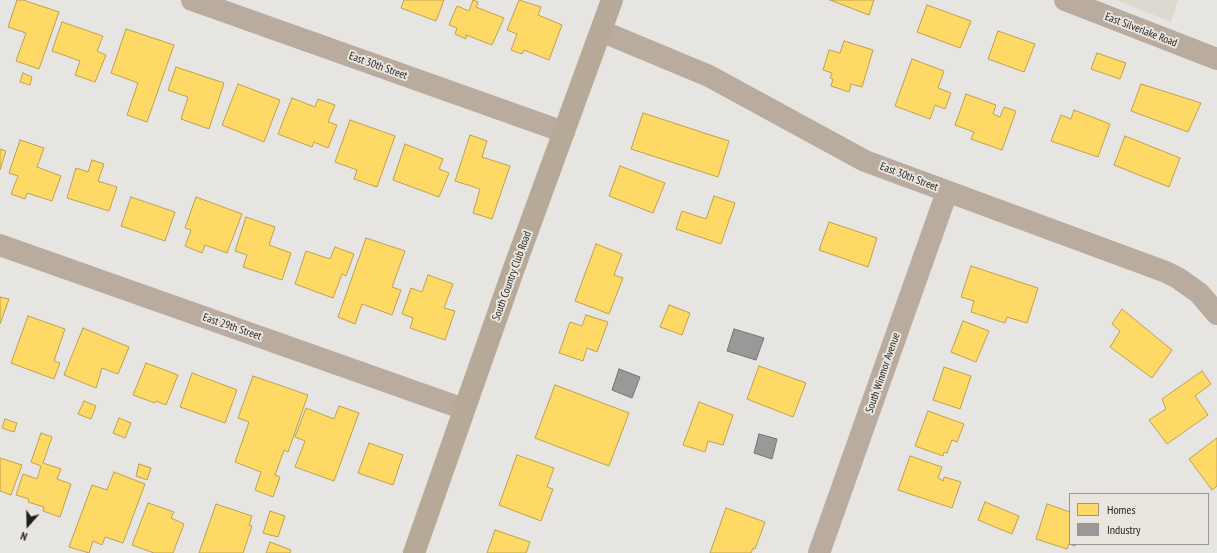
<!DOCTYPE html>
<html>
<head>
<meta charset="utf-8">
<style>
  body { margin:0 }
  #map { position:relative; width:1217px; height:553px; overflow:hidden; background:#e7e5e1; font-family:"PT Sans Narrow",sans-serif }
  canvas { display:block }
  .legend { position:absolute; left:1069px; top:493px; width:140px; height:52px; box-sizing:border-box; background:#e9e6df; border:1px solid #999691; margin:0; padding:5px 7px; list-style:none; font-size:12px; color:#201f1c }
  .legend li { display:flex; align-items:center; gap:8px; height:20px }
  .legend b { width:20px; border:1px solid #999691 }
  .north { position:absolute; left:8px; top:505px; width:40px; height:40px; -webkit-text-stroke:3px #e9e6df; paint-order:stroke; rotate:200deg; font-size:11px; font-weight:700; line-height:16px; text-align:center; color:#201f1c }
  .north::after { content:''; display:block; margin:auto; width:14px; height:18px; background:#201f1c; clip-path:polygon(50% 0,100% 100%,50% 72%,0 100%) }
</style>
</head>
<body>
<div id="map">
<canvas width="1217" height="553"></canvas>
<ul class="legend">
<li><b style="height:11px;background:#ffd966"></b>Homes</li>
<li><b style="height:11px;background:#999"></b>Industry</li>
</ul>
<div class="north">N</div>
</div>
<script>
const c = document.querySelector('canvas').getContext('2d');
c.lineJoin = 'round';
function fill(path, color) { c.fillStyle = color; c.fill(path, 'evenodd'); }
const toPath = rows => new Path2D(rows.map(r => 'M' + r).join(''));
function strokePath(path, color, width, dash) { c.strokeStyle = color; c.lineWidth = width; c.lineCap = dash ? 'butt' : 'round'; c.setLineDash(dash || []); c.stroke(path); }
function drawText(font, color, halo, rows, align = 'center') {
  c.font = font + ' "PT Sans Narrow",sans-serif'; c.lineWidth = 4; c.setLineDash([]); c.textBaseline = 'middle'; c.strokeStyle = halo; c.fillStyle = color; for (const [text, x, y, turn = 0] of rows) {
    c.save(); c.translate(x, y); c.rotate((+turn || 0) * Math.PI / 180); c.textAlign = isNaN(turn) ? turn : align; if (halo) c.strokeText(text, 0, 0); c.fillText(text, 0, 0); c.restore();
  }
}
fill(toPath([
  [1116,0,1178,0,1171,22]
]), '#ddd9d0');
const homes = toPath([
  [17,0,23,0,59,12,39,69,16,61,26,33,8,27,17,0],
  [404,0,444,0,436,21,401,8,404,0],
  [473,0,478,2,476,7,504,18,492,45,466,35,466,39,455,34,457,28,449,25,457,6,469,11,473,0],
  [519,0,541,7,538,15,562,25,549,60,524,50,522,54,511,50,517,34,507,30,519,0],
  [830,0,874,0,869,15,830,0],
  [927,5,971,21,960,48,917,32,927,5],
  [62,22,103,36,97,51,106,55,95,82,75,75,80,61,52,51,62,22],
  [126,29,174,45,147,122,127,115,138,83,111,73,126,29],
  [998,31,1035,44,1024,72,988,59,998,31],
  [844,41,873,50,862,87,851,84,849,92,831,86,833,79,830,78,832,73,823,70,829,50,840,53,844,41],
  [1097,53,1126,63,1120,79,1091,69,1097,53],
  [912,59,944,71,938,88,951,93,945,109,935,105,930,119,895,106,912,59],
  [176,67,224,83,209,129,181,119,188,97,168,90,176,67],
  [23,73,32,77,30,85,20,82,23,73],
  [238,84,280,100,264,142,222,125,238,84],
  [1141,84,1201,103,1188,132,1131,111,1141,84],
  [966,94,996,105,993,114,1000,117,1004,107,1016,111,1002,150,971,139,974,132,955,125,966,94],
  [292,98,315,107,318,99,335,105,328,122,337,125,328,148,314,142,312,147,278,134,292,98],
  [1074,110,1110,124,1098,157,1051,141,1061,115,1071,119,1074,110],
  [643,113,729,141,718,177,631,149,643,113],
  [350,120,395,136,377,187,354,179,357,170,335,162,350,120],
  [470,135,487,141,482,157,510,166,492,219,473,213,480,189,455,181,470,135],
  [1125,136,1180,158,1169,187,1114,165,1125,136],
  [20,140,44,148,37,167,61,176,52,201,27,193,25,199,11,194,18,176,9,173,20,140],
  [405,144,443,159,439,169,449,173,439,197,393,180,405,144],
  [0,149,6,151,0,170,0,149],
  [92,160,104,164,98,181,117,187,109,211,67,198,76,168,88,172,92,160],
  [620,166,665,183,653,213,609,196,620,166],
  [714,196,735,203,721,244,676,229,682,211,706,219,714,196],
  [131,197,175,212,165,241,121,226,131,197],
  [196,197,242,214,227,253,205,245,202,253,185,246,191,230,185,228,196,197],
  [246,217,275,227,269,245,291,253,282,280,243,267,247,255,235,251,246,217],
  [829,222,877,238,868,267,819,250,829,222],
  [366,238,405,251,392,287,401,290,392,315,362,304,355,324,338,317,366,238],
  [596,244,622,254,614,275,623,278,609,314,575,301,596,244],
  [335,247,354,254,346,276,342,274,333,298,295,284,306,251,330,259,335,247],
  [971,266,1038,288,1027,323,1007,317,1005,323,971,312,974,301,961,297,971,266],
  [428,275,453,284,444,308,455,311,445,340,410,328,413,318,402,314,411,288,422,292,428,275],
  [0,297,9,299,0,324,0,297],
  [669,305,690,313,682,335,660,327,669,305],
  [1122,309,1172,350,1152,378,1110,347,1120,331,1112,324,1122,309],
  [586,315,608,322,597,352,587,348,583,361,559,353,570,322,582,326,586,315],
  [28,316,65,329,54,361,60,363,54,379,11,363,28,316],
  [963,321,989,331,976,362,951,352,963,321],
  [83,328,129,347,118,374,102,368,96,388,64,375,83,328],
  [146,363,178,375,166,405,156,401,155,403,133,395,146,363],
  [759,366,806,383,793,417,747,399,759,366],
  [944,367,971,376,960,409,933,400,944,367],
  [1202,371,1211,384,1195,396,1208,415,1167,444,1149,420,1166,409,1162,399,1202,371],
  [192,373,237,390,225,423,180,407,192,373],
  [253,376,308,395,288,452,284,450,275,475,280,477,273,497,255,490,261,472,235,462,249,422,238,418,253,376],
  [555,385,629,413,609,466,535,438,555,385],
  [84,401,96,406,91,419,78,414,84,401],
  [699,402,733,415,723,445,708,441,705,452,683,445,699,402],
  [339,406,359,413,334,481,295,467,305,441,295,437,306,408,334,419,339,406],
  [928,411,964,424,957,442,952,440,947,453,944,452,943,456,915,446,928,411],
  [119,418,131,423,125,438,113,433,119,418],
  [5,419,17,423,14,432,2,428,5,419],
  [41,433,52,437,43,463,61,469,57,479,71,484,60,517,43,511,44,507,28,502,29,499,16,495,23,474,37,479,41,466,31,462,41,433],
  [1217,438,1217,486,1212,490,1189,459,1217,438],
  [369,443,403,455,393,485,358,473,369,443],
  [517,455,554,468,547,487,553,489,541,521,499,505,517,455],
  [910,456,942,467,938,478,943,481,944,477,961,482,952,508,898,490,910,456],
  [0,458,22,465,11,495,0,491,0,458],
  [139,464,151,468,147,480,136,476,139,464],
  [114,472,145,484,123,543,105,537,102,545,93,541,89,553,69,547,92,485,107,490,114,472],
  [985,502,1019,516,1012,534,978,520,985,502],
  [148,503,174,512,171,518,184,524,173,553,154,553,132,545,148,503],
  [216,504,252,516,249,525,252,526,243,553,199,553,216,504],
  [1047,504,1070,512,1070,544,1075,544,1075,546,1069,544,1067,549,1036,539,1047,504],
  [726,508,765,522,755,549,753,548,751,553,710,553,726,508],
  [270,511,285,516,278,537,263,533,270,511],
  [495,530,530,542,526,553,487,553,495,530],
  [270,542,291,550,290,553,266,553,270,542]
]);
fill(homes, '#ffd966');
strokePath(homes, '#bca150', 1);
const industry = toPath([
  [734,329,764,338,756,360,727,351,734,329],
  [619,369,640,377,632,398,612,390,619,369],
  [759,434,777,439,772,459,754,453,759,434]
]);
fill(industry, '#999');
strokePath(industry, '#757474', 1);
strokePath(toPath([
  [192,0,564,132],
  [1065,0,1217,59],
  [601,31,709,76,865,161,1166,272,1178,278,1199,293,1217,314],
  [0,245,464,409],
  [819,553,947,192]
]), '#b9ab9d', 22);
strokePath(toPath([
  [414,553,513,271,612,0]
]), '#b7a998', 22);
drawText('11px', '#201f1c', '#e9e6df', [
  ["East Silverlake Road",1141,30,21],
  ["East 30th Street",378,66,20],
  ["East 30th Street",909,177,21],
  ["South Country Club Road",512,276,-70],
  ["East 29th Street",232,327,19],
  ["South Winmor Avenue",883,373,-71]
]);
</script>
</body>
</html>
